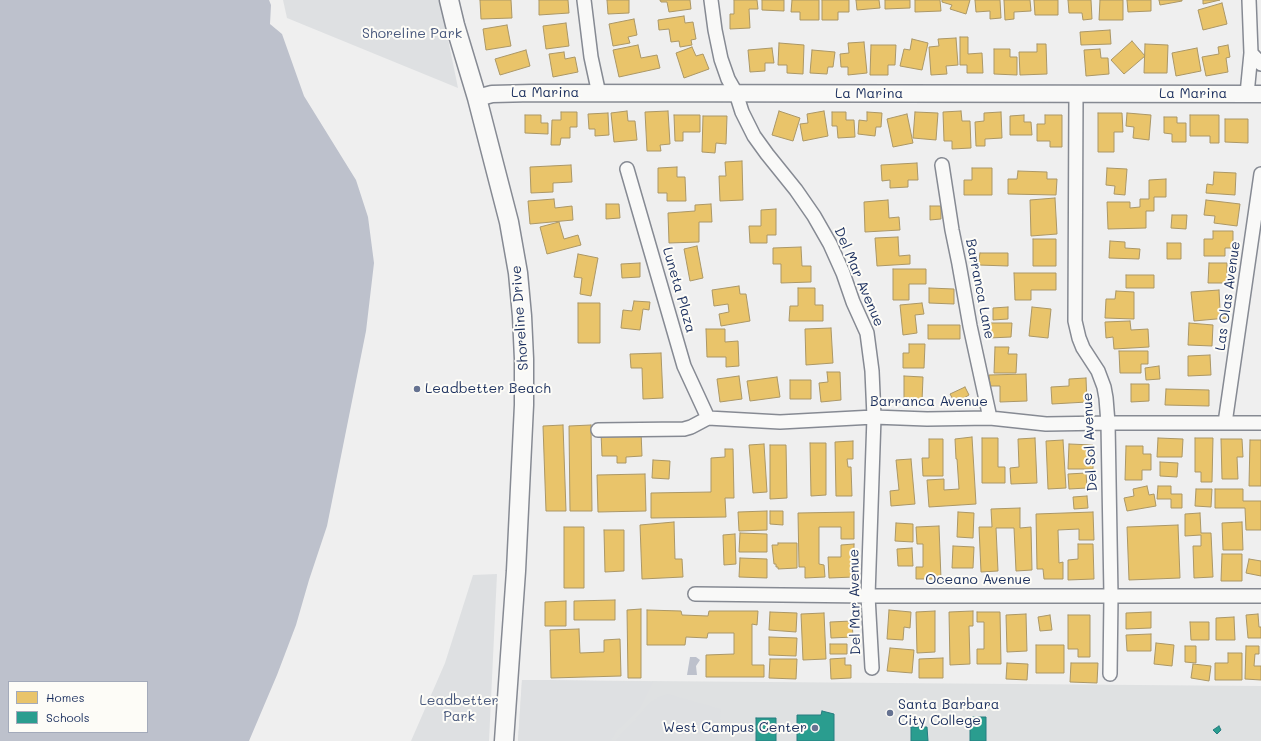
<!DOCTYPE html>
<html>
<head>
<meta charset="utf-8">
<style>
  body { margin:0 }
  #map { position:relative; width:1261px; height:741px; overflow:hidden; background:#efefef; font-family:Mali,sans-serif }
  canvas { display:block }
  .legend { position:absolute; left:8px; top:681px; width:140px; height:52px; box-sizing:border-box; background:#fdfcf7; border:1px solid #a3aaba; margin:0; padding:5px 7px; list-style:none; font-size:12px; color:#1b2f5e }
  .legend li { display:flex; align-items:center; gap:8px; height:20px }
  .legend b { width:20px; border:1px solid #a3aaba }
</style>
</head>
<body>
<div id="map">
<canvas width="1261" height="741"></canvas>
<ul class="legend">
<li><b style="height:11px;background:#e9c46a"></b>Homes</li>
<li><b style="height:11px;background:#2a9d8f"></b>Schools</li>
</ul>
</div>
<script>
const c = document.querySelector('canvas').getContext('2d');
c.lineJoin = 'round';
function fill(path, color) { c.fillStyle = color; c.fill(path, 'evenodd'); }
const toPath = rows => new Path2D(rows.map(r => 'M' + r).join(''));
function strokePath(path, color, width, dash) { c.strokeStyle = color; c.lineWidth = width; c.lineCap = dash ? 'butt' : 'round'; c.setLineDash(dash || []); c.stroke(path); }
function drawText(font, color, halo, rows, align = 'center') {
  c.font = font + ' Mali,sans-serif'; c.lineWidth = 4; c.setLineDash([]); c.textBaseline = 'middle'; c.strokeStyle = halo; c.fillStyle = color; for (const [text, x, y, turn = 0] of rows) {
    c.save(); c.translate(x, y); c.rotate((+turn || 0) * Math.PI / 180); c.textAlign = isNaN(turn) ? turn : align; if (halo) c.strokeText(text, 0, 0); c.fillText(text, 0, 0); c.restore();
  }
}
fill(toPath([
  [522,680,1261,686,1261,741,518,741]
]), '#dfe1e2');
fill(toPath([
  [283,0,440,0,458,88,287,18],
  [497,574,489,741,411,741,445,663,473,575],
  [522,680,549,680,653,682,640,708,617,730,610,741,518,741],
  [668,694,721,709,718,741,616,741,623,732,635,720,651,702,659,697]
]), '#dee0e2');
fill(toPath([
  [0,0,269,0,271,5,270,24,282,34,304,96,356,180,368,217,374,263,366,331,327,526,309,580,296,625,277,675,249,741,0,741],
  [9,682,147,682,147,732,9,732],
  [690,657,696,657,700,660,696,666,697,675,687,675]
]), '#bdc1cc');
const homes = toPath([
  [480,0,511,0,512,18,481,19,480,0],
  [539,0,568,0,569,13,539,15,539,0],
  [607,0,629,0,629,13,608,14,607,0],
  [660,0,690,0,691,9,669,12,667,2,661,2,660,0],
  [734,0,757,0,758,9,749,9,750,28,730,29,730,14,734,14,734,0],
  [762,0,784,0,784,11,762,10,762,0],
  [792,0,819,0,819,20,800,20,800,12,791,12,792,0],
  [822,0,849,0,849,12,838,12,838,20,822,20,822,0],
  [856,0,879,0,880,8,857,10,856,0],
  [885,0,910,0,910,8,885,9,885,0],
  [915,0,940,0,941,11,915,12,915,0],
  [942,0,970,0,966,14,950,9,952,5,942,2,942,0],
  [975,0,1000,0,1001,18,990,19,990,11,976,12,975,0],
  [1004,0,1030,0,1031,11,1014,12,1014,19,1005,20,1004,0],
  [1034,0,1058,0,1058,15,1035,15,1034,0],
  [1068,0,1091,0,1092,19,1083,20,1082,13,1069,13,1068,0],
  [1100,0,1123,0,1123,20,1099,20,1100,0],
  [1127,0,1151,0,1151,11,1128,12,1127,0],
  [1159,0,1182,0,1182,1,1160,5,1159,0],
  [1203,0,1220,0,1203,4,1203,0],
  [1222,3,1227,24,1203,30,1198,10,1222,3],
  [684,16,685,23,693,22,696,39,691,40,692,45,680,47,679,41,671,42,669,29,659,30,658,20,684,16],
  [634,19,637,35,628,37,630,43,613,46,609,24,634,19],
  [566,23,569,46,546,49,543,26,566,23],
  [507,25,511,46,486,50,483,29,507,25],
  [1110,30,1111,44,1081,45,1080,32,1110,30],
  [960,37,968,37,968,54,982,53,983,73,967,73,967,65,960,65,960,37],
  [956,38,958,65,946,66,947,74,931,75,929,47,939,46,938,39,956,38],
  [912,39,928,43,922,70,900,66,904,49,910,50,912,39],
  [1132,41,1145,56,1124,74,1111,60,1132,41],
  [864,42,867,73,848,75,848,67,841,67,840,54,849,53,848,43,864,42],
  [779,43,804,45,803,74,787,73,787,65,778,65,779,43],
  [1037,44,1046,44,1047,74,1020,75,1019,52,1037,52,1037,44],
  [1145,44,1168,45,1167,73,1144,73,1145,44],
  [638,45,641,58,657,55,660,68,619,77,613,50,638,45],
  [871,45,896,45,895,65,888,65,888,75,870,75,871,45],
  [1228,45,1230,57,1226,58,1228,72,1206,76,1202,57,1219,54,1218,47,1228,45],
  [692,47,696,56,703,54,709,69,684,78,676,53,692,47],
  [772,48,774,63,765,63,765,71,750,72,748,50,772,48],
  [1197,48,1201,71,1176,76,1172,53,1197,48],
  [994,49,1010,49,1010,57,1017,57,1017,75,994,74,994,49],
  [1100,49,1101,58,1108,58,1109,74,1086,76,1084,50,1100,49],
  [526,50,530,66,500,75,495,59,526,50],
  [812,50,835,52,833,67,828,67,827,74,810,73,812,50],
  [564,52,565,59,575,57,578,72,553,77,549,54,564,52],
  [627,111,628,121,635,121,637,140,614,142,611,113,627,111],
  [668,111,670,144,660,145,661,151,647,151,645,112,668,111],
  [779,111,800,118,793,141,772,135,779,111],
  [824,111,828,136,803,141,800,124,808,123,807,114,824,111],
  [961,111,962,121,970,121,971,148,952,149,952,141,944,141,943,112,961,111],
  [561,112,577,112,577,127,570,127,570,138,561,138,560,145,551,145,552,120,561,120,561,112],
  [832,112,846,112,846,120,854,120,855,137,838,138,837,126,832,126,832,112],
  [867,112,882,113,881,127,876,127,875,136,858,134,859,120,867,121,867,112],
  [915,112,938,113,936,140,913,138,915,112],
  [1001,112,1002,138,985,139,985,146,976,146,975,122,984,121,984,113,1001,112],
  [608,113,609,135,595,136,595,129,589,129,588,114,608,113],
  [1098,113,1122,113,1123,132,1114,132,1114,152,1098,152,1098,113],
  [1127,113,1151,115,1149,140,1133,138,1134,127,1126,126,1127,113],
  [907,114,913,143,893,147,887,119,907,114],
  [525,115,541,115,541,123,548,123,548,134,525,133,525,115],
  [674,115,700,115,700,132,683,132,683,141,675,141,674,115],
  [1024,115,1024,122,1031,122,1032,135,1010,135,1010,116,1024,115],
  [1045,115,1062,115,1062,147,1050,147,1050,141,1037,141,1037,124,1045,124,1045,115],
  [1190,115,1219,115,1219,143,1210,143,1210,136,1190,136,1190,115],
  [703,116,727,116,726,144,716,143,715,153,702,152,703,116],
  [1164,117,1177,117,1177,123,1186,123,1186,142,1172,142,1172,134,1164,133,1164,117],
  [1225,119,1248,119,1248,143,1225,142,1225,119],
  [742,161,743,200,720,201,719,176,726,176,725,162,742,161],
  [917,163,918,180,908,180,908,187,890,188,890,180,882,181,881,165,917,163],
  [571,165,572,182,553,183,553,192,531,193,530,167,571,165],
  [677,167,677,177,685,177,686,201,667,201,667,193,658,193,658,168,677,167],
  [972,168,992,168,992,195,964,195,964,180,972,180,972,168],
  [1107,168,1127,169,1125,195,1114,194,1115,186,1106,185,1107,168],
  [1018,171,1047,172,1047,179,1057,179,1056,195,1008,194,1008,179,1017,179,1018,171],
  [1214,172,1236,173,1235,195,1206,193,1207,184,1213,185,1214,172],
  [1166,179,1166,197,1154,197,1154,211,1146,211,1146,228,1108,229,1107,202,1130,202,1130,208,1140,207,1140,199,1149,199,1149,180,1166,179],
  [1055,198,1057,234,1031,236,1030,200,1055,198],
  [554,199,555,208,572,206,573,220,530,224,528,201,554,199],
  [888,200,889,218,899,217,900,230,865,232,864,202,888,200],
  [1206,200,1240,204,1237,226,1214,223,1215,216,1204,215,1206,200],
  [606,204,619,204,620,218,606,219,606,204],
  [711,204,712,222,699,222,699,242,669,243,668,213,695,211,695,205,711,204],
  [930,206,941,206,941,219,930,220,930,206],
  [776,209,776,235,767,235,767,243,750,243,749,226,761,226,761,210,776,209],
  [1172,215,1187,215,1186,229,1171,228,1172,215],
  [559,222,564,239,578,235,581,245,547,254,540,227,559,222],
  [1213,231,1233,231,1233,248,1225,248,1225,256,1204,256,1204,239,1213,239,1213,231],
  [898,237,899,256,910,255,910,264,877,266,875,238,898,237],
  [1033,239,1056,239,1056,266,1033,266,1033,239],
  [1110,241,1125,242,1125,248,1140,249,1139,259,1109,258,1110,241],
  [1167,243,1181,243,1181,259,1167,259,1167,243],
  [697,246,703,278,690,281,684,249,697,246],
  [801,247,802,266,811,266,811,282,781,283,781,264,773,264,773,248,801,247],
  [980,253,1008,253,1008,266,978,265,980,253],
  [578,254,598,258,591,296,580,294,582,278,574,277,578,254],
  [640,263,640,277,622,278,621,264,640,263],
  [1209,263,1227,263,1227,283,1208,283,1209,263],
  [893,269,926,269,926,284,909,284,909,300,893,300,893,269],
  [1014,273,1056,273,1056,290,1031,290,1031,300,1015,300,1014,273],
  [1126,275,1154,275,1154,288,1126,288,1126,275],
  [739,286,740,294,746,294,750,321,721,326,719,314,729,312,728,304,714,306,712,290,739,286],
  [798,288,815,288,815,305,823,305,823,321,789,321,790,306,798,306,798,288],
  [929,288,954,289,954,304,929,303,929,288],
  [1219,290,1220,309,1227,309,1227,318,1194,321,1191,292,1219,290],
  [1116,291,1134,292,1134,319,1105,318,1106,299,1115,299,1116,291],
  [634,301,650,302,649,310,643,309,640,330,621,328,623,310,632,311,634,301],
  [578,303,600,303,600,343,578,343,578,303],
  [922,303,924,314,915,315,917,333,903,335,900,305,922,303],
  [1008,307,1008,319,993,320,993,308,1008,307],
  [1032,307,1051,309,1048,338,1029,336,1032,307],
  [1130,321,1131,330,1148,329,1149,347,1114,349,1113,337,1106,338,1105,322,1130,321],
  [989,323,1012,323,1011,337,989,338,989,323],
  [1189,323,1213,325,1212,346,1188,345,1189,323],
  [928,325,960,325,960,339,928,339,928,325],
  [831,328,833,363,806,365,805,329,831,328],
  [706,329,725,329,725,342,738,341,739,366,726,367,726,357,707,357,706,329],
  [909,344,925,344,924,368,903,368,903,353,909,353,909,344],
  [995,347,1009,347,1008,354,1017,354,1016,373,994,373,995,347],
  [1119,351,1148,351,1148,364,1141,364,1141,373,1120,373,1119,351],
  [661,353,663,398,643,399,642,368,631,368,630,354,661,353],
  [1210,355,1211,375,1188,376,1188,356,1210,355],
  [1159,366,1160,379,1146,380,1145,368,1159,366],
  [827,372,840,372,841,400,821,402,819,383,828,382,827,372],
  [1026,374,1027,401,1000,402,1000,386,990,386,989,375,1026,374],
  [739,376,742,399,720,402,717,379,739,376],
  [904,376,923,377,922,401,904,400,904,376],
  [777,377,780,397,750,401,747,381,777,377],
  [1086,378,1087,402,1052,404,1051,387,1069,386,1069,379,1086,378],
  [790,380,811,380,811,399,790,399,790,380],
  [1131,384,1149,384,1149,401,1131,402,1131,384],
  [965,387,969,395,955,403,950,394,965,387],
  [1166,389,1209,390,1209,406,1165,405,1166,389],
  [563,425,566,511,546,511,543,426,563,425],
  [591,425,592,511,570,511,569,426,591,425],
  [641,431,642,456,626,457,626,463,617,463,617,456,602,456,601,433,641,431],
  [972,437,976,504,929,507,927,480,944,479,944,490,959,489,957,459,956,459,955,439,972,437],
  [982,438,998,438,998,467,1005,467,1005,483,982,483,982,438],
  [1035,438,1037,483,1011,484,1010,468,1019,467,1018,439,1035,438],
  [1158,438,1183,439,1182,457,1157,457,1158,438],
  [1195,438,1213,438,1212,482,1201,482,1201,472,1195,472,1195,438],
  [929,439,943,439,943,476,923,476,922,458,929,458,929,439],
  [1221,439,1242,439,1243,457,1237,457,1238,479,1222,479,1221,439],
  [1063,440,1066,488,1048,489,1046,441,1063,440],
  [1250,440,1261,440,1261,486,1249,486,1250,440],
  [853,441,853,459,847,459,848,467,851,467,852,496,836,496,835,442,853,441],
  [810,443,826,443,826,495,811,496,810,443],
  [764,444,767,492,753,493,749,445,764,444],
  [1069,444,1093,445,1093,469,1068,469,1069,444],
  [770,445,786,445,787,498,770,499,770,445],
  [1126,446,1143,446,1143,454,1151,454,1151,470,1142,470,1142,480,1125,480,1126,446],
  [725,449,733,449,734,498,725,498,726,517,651,518,651,493,711,492,711,458,725,457,725,449],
  [911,459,915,504,891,506,890,491,899,490,896,460,911,459],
  [653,460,670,461,669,479,652,478,653,460],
  [1160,462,1178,463,1177,477,1160,476,1160,462],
  [1086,473,1087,488,1069,489,1068,474,1086,473],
  [645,474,646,511,598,512,597,475,645,474],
  [1147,486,1149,495,1154,494,1156,506,1127,511,1124,498,1134,496,1133,489,1147,486],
  [1158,486,1171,486,1171,494,1182,494,1182,508,1171,508,1171,499,1157,499,1158,486],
  [1196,489,1212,489,1211,507,1195,506,1196,489],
  [1215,489,1243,489,1243,501,1261,501,1261,530,1246,530,1245,508,1215,508,1215,489],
  [1087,496,1088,508,1074,509,1073,497,1087,496],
  [1020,508,1020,528,1031,527,1032,570,1016,571,1014,528,996,528,998,571,981,572,979,527,992,527,991,509,1020,508],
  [767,511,767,530,739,531,738,512,767,511],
  [770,511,783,511,783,525,770,524,770,511],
  [854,512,854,539,841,539,841,527,819,527,819,564,824,565,825,577,805,578,805,567,799,567,798,513,854,512],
  [958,512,974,513,973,538,957,537,958,512],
  [1093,512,1094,540,1079,540,1079,529,1058,530,1059,563,1063,562,1063,579,1044,579,1043,569,1037,569,1036,514,1093,512],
  [1200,513,1201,533,1211,533,1213,577,1194,578,1193,546,1201,546,1201,535,1185,536,1185,514,1200,513],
  [674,522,675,559,682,559,683,577,642,579,640,525,674,522],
  [1242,522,1243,550,1223,550,1222,523,1242,522],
  [896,523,913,524,913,542,895,541,896,523],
  [1178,525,1180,578,1129,580,1127,527,1178,525],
  [939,526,941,579,916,579,916,567,923,567,923,544,917,544,916,527,939,526],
  [564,527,584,527,584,588,564,588,564,527],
  [604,530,624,530,624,571,605,572,604,530],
  [740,533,767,534,767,552,739,552,740,533],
  [735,534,736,564,724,565,723,535,735,534],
  [778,543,797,543,797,568,778,569,778,567,776,567,776,564,774,564,772,545,778,545,778,543],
  [854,544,854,577,829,578,828,557,841,557,841,545,854,544],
  [1078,544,1093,544,1094,579,1068,580,1068,560,1078,559,1078,544],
  [953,546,974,547,973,568,952,568,953,546],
  [912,548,913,566,898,566,897,549,912,548],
  [1222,554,1242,554,1242,581,1221,581,1222,554],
  [740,558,767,559,767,578,739,577,740,558],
  [1249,559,1261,561,1261,576,1246,573,1249,559],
  [615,600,615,620,574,620,574,601,615,600],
  [566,601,566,626,545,626,545,602,566,601],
  [641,609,641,678,628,678,627,610,641,609],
  [647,610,681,611,682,615,708,616,709,611,758,611,757,625,752,624,752,665,764,665,764,677,706,677,706,655,734,654,734,633,708,633,707,638,686,637,685,645,647,645,647,610],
  [889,610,911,612,910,628,904,627,903,640,887,639,889,610],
  [935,611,935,652,917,653,916,612,935,611],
  [973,611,973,626,969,626,970,664,950,665,949,612,973,611],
  [770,612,797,613,796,632,769,630,770,612],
  [977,612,1000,612,1001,664,977,664,977,649,984,649,984,622,977,622,977,612],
  [1151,612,1151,628,1126,629,1126,613,1151,612],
  [824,613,826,659,803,660,801,614,824,613],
  [1026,614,1027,651,1007,652,1006,615,1026,614],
  [1258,614,1259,627,1261,627,1261,638,1248,638,1246,615,1258,614],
  [1050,615,1052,630,1040,631,1038,617,1050,615],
  [1068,615,1090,615,1090,657,1078,657,1078,649,1068,649,1068,615],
  [1234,617,1235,640,1216,640,1216,618,1234,617],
  [852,621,853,637,831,638,830,622,852,621],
  [1190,622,1209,622,1209,640,1191,640,1190,622],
  [579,629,580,653,604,652,604,640,620,639,621,676,551,678,550,630,579,629],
  [1151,634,1151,651,1127,651,1126,635,1151,634],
  [769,637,797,638,796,656,769,655,769,637],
  [1156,643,1174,645,1172,666,1154,664,1156,643],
  [830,644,847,644,847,654,830,654,830,644],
  [1036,645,1064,645,1064,673,1036,673,1036,645],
  [1185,646,1196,646,1196,663,1185,662,1185,646],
  [1246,646,1259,646,1259,654,1255,654,1254,666,1261,666,1261,680,1245,679,1246,646],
  [890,648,914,650,912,673,887,671,890,648],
  [1228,653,1242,653,1242,680,1215,680,1215,663,1228,663,1228,653],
  [845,658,845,665,851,665,851,678,831,679,830,659,845,658],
  [943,658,943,678,919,678,919,659,943,658],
  [770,659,797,659,796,679,769,678,770,659],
  [1007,663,1028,664,1027,680,1006,679,1007,663],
  [1071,663,1098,663,1097,683,1070,682,1071,663],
  [1193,664,1211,666,1209,681,1191,678,1193,664]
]);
fill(homes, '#e9c46a');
strokePath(homes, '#ab9766', 1);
const schools = toPath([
  [822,711,834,714,834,741,797,741,797,715,821,715,822,711],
  [970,717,986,717,986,741,970,741,970,717],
  [756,718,776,718,776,741,756,741,756,718],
  [1219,726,1221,730,1217,734,1213,730,1219,726],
  [911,727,927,727,928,741,911,741,911,727]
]);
fill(schools, '#2a9d8f');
strokePath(schools, '#267c80', 1);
const minor = toPath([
  [584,0,591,57,599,94],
  [711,0,715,30,721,59,728,79,736,93,742,112,754,136,767,154,796,190,814,216,830,244,843,273,853,302,867,333,872,371,874,417,868,596,872,668],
  [1251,53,1261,64],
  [1076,94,1075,321,1079,338,1083,348,1098,371,1104,387,1106,398,1108,423,1111,596,1110,674],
  [1247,94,1251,53,1249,0],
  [942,165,952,230,959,264,970,326,990,418],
  [627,169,684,366,708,418],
  [1225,423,1261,174],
  [598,430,684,429,691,427,708,418,780,422,874,417,927,419,990,418,1046,424,1108,423,1261,423],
  [695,594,868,596,1261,596]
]);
const tertiary = toPath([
  [477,98,492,94,533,93,1261,94]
]);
const secondary = toPath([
  [449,0,455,25,477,98,509,222,518,273,522,316,524,359,524,405,516,571,504,741]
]);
strokePath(minor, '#868a93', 16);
strokePath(tertiary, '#868a93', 19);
strokePath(secondary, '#868a93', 21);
strokePath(minor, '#f9f9f8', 13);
strokePath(tertiary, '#f9f9f8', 16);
strokePath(secondary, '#f9f9f8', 18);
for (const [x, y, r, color] of [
  [417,389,4,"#657291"],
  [890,713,4,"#657291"],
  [815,728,4,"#657291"]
]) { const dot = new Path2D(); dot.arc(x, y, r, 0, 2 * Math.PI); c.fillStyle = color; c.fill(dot); strokePath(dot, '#fdfcf7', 1.5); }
drawText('14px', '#48587c', '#fdfcf7', [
  ["Shoreline Park",412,34],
  ["Leadbetter",459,701],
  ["Park",459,717]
]);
drawText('14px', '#1b2f5e', '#fdfcf7', [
  ["La Marina",545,93],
  ["La Marina",869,94],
  ["La Marina",1193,94],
  ["Del Mar Avenue",859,277,67],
  ["Barranca Lane",980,289,79],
  ["Luneta Plaza",679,290,74],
  ["Las Olas Avenue",1228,296,-82],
  ["Shoreline Drive",520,318,-94],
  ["Barranca Avenue",929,402],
  ["Del Sol Avenue",1090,442,-93],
  ["Oceano Avenue",978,580],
  ["Del Mar Avenue",855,602,-91]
]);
drawText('14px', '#1b2f5e', '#fdfcf7', [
  ["Leadbetter Beach",425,389],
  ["Santa Barbara",898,705],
  ["City College",898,721],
  ["West Campus Center",807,728,"right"]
], 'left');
</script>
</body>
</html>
